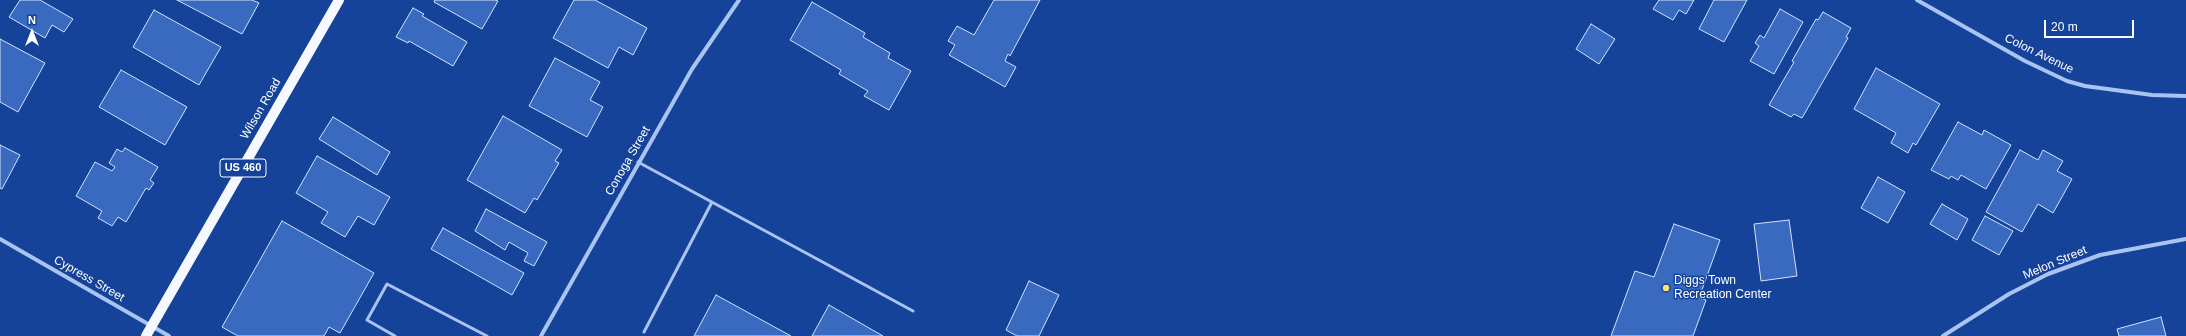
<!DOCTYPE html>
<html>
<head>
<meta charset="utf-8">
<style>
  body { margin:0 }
  #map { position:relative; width:2186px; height:336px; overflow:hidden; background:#154399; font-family:Arial,sans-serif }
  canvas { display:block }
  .north { position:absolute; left:12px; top:12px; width:40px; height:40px; -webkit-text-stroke:3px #154399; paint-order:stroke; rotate:0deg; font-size:11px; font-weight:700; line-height:16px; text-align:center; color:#fff }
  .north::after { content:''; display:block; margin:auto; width:14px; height:18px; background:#fff; clip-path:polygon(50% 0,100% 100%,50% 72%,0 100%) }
  .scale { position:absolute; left:2044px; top:20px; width:90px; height:18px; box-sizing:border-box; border:2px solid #fff; border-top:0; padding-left:5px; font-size:12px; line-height:14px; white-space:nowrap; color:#fff; -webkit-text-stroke:3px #154399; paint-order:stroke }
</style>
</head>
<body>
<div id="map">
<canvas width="2186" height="336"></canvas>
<div class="north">N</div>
<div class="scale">20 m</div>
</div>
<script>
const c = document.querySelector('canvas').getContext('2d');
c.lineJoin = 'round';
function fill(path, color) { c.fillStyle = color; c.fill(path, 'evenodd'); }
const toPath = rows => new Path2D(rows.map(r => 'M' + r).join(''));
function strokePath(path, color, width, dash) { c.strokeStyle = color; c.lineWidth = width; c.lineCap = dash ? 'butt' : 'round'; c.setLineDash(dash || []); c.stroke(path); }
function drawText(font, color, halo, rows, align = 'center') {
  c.font = font + ' Arial,sans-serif'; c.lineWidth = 3; c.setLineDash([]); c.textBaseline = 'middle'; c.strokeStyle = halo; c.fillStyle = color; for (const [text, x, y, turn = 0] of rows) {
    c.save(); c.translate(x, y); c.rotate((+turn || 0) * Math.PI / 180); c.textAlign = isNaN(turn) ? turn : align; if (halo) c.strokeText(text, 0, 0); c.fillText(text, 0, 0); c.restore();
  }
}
const building = toPath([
  [20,0,40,0,73,19,64,32,52,25,45,38,9,17,20,0],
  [177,0,252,0,259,3,242,34,177,0],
  [435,0,495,0,498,1,482,29,434,2,435,0],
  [574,0,595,0,647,28,633,55,619,47,608,68,553,38,574,0],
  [994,0,1040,0,1010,56,1008,54,1005,61,1016,67,1005,87,949,55,955,45,948,41,957,26,974,35,994,0],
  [1659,0,1694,0,1686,14,1679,10,1673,20,1653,9,1659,0],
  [1714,0,1747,0,1724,42,1699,29,1714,0],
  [812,2,865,33,863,37,890,53,888,58,911,71,889,110,864,96,868,91,839,74,841,70,790,40,812,2],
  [413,8,424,14,422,16,467,42,453,66,409,41,408,43,396,37,413,8],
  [1780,9,1803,22,1774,74,1750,61,1759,46,1755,43,1760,35,1764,38,1780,9],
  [154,10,221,47,199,85,133,47,154,10],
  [1823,12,1851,28,1846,37,1848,38,1802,118,1794,114,1791,117,1769,105,1794,62,1792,61,1816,19,1818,20,1823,12],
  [1591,24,1615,39,1599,64,1576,49,1591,24],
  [0,39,45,63,18,112,0,102,0,39],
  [555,58,600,82,590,100,603,107,587,137,529,106,555,58],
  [1876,68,1940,104,1916,145,1913,143,1908,153,1891,143,1896,133,1854,109,1876,68],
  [121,70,187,107,165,145,99,107,121,70],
  [503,116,562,150,555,161,559,163,537,200,534,198,525,213,467,180,503,116],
  [333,117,390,152,377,175,319,139,333,117],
  [1958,122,1982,135,1984,130,2011,145,1986,189,1961,175,1958,180,1951,176,1949,179,1931,170,1958,122],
  [0,145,20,155,2,189,0,188,0,145],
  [125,148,158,167,150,180,154,183,149,190,146,188,126,222,118,217,112,226,98,218,102,211,76,196,95,162,112,171,115,167,109,163,117,149,122,152,125,148],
  [2020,150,2038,160,2043,150,2063,161,2057,171,2072,179,2053,213,2038,204,2022,232,1986,212,2020,150],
  [317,156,390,197,374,225,358,216,345,237,321,223,328,212,296,193,317,156],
  [1878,177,1905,192,1888,223,1861,208,1878,177],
  [1942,204,1968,219,1957,240,1930,224,1942,204],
  [486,209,547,242,534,266,524,261,528,253,509,242,505,250,475,231,486,209],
  [1985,216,2013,231,1999,255,1972,240,1985,216],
  [1789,220,1797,276,1761,281,1754,224,1789,220],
  [282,221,374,273,340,333,329,327,324,336,238,336,222,327,282,221],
  [1674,224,1720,240,1699,298,1706,300,1693,336,1611,336,1635,271,1654,277,1674,224],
  [443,228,524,273,512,295,431,249,443,228],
  [1029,281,1059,295,1039,336,1017,336,1006,330,1029,281],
  [716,295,791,336,694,336,716,295],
  [829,305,883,336,812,336,829,305],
  [2161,317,2166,336,2119,336,2117,329,2161,317]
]);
fill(building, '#3a6abf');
strokePath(building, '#d1e1fd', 1);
strokePath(toPath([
  [638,162,913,311],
  [644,332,712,202],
  [395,336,367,320,387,284,487,336]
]), '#aac4f2', 3);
strokePath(toPath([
  [1917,0,2025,61,2067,81,2085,86,2152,95,2186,96],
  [0,239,169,336],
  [541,336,692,69,739,0],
  [1943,336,2009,294,2048,274,2100,255,2186,239]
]), '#aac4f2', 4);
strokePath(toPath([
  [146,336,339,0]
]), '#f5f8ff', 10);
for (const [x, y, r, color] of [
  [1666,288,4,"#ffe16b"]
]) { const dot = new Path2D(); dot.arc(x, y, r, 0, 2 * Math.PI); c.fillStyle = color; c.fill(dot); strokePath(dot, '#154399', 1.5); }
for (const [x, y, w] of [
  [243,168,46]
]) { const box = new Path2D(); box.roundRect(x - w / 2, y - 9, w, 18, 3); c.fillStyle = '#154399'; c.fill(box); strokePath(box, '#fff', 1); }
drawText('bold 11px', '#fff', null, [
  ["US 460",243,168]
]);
drawText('12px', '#fff', '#154399', [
  ["Colon Avenue",2039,54,26],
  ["Wilson Road",261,109,-60],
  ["Conoga Street",628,161,-60],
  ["Melon Street",2055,263,-23],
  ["Cypress Street",89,279,30]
]);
drawText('12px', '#fff', '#154399', [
  ["Diggs Town",1674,281],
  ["Recreation Center",1674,295]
], 'left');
</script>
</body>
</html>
